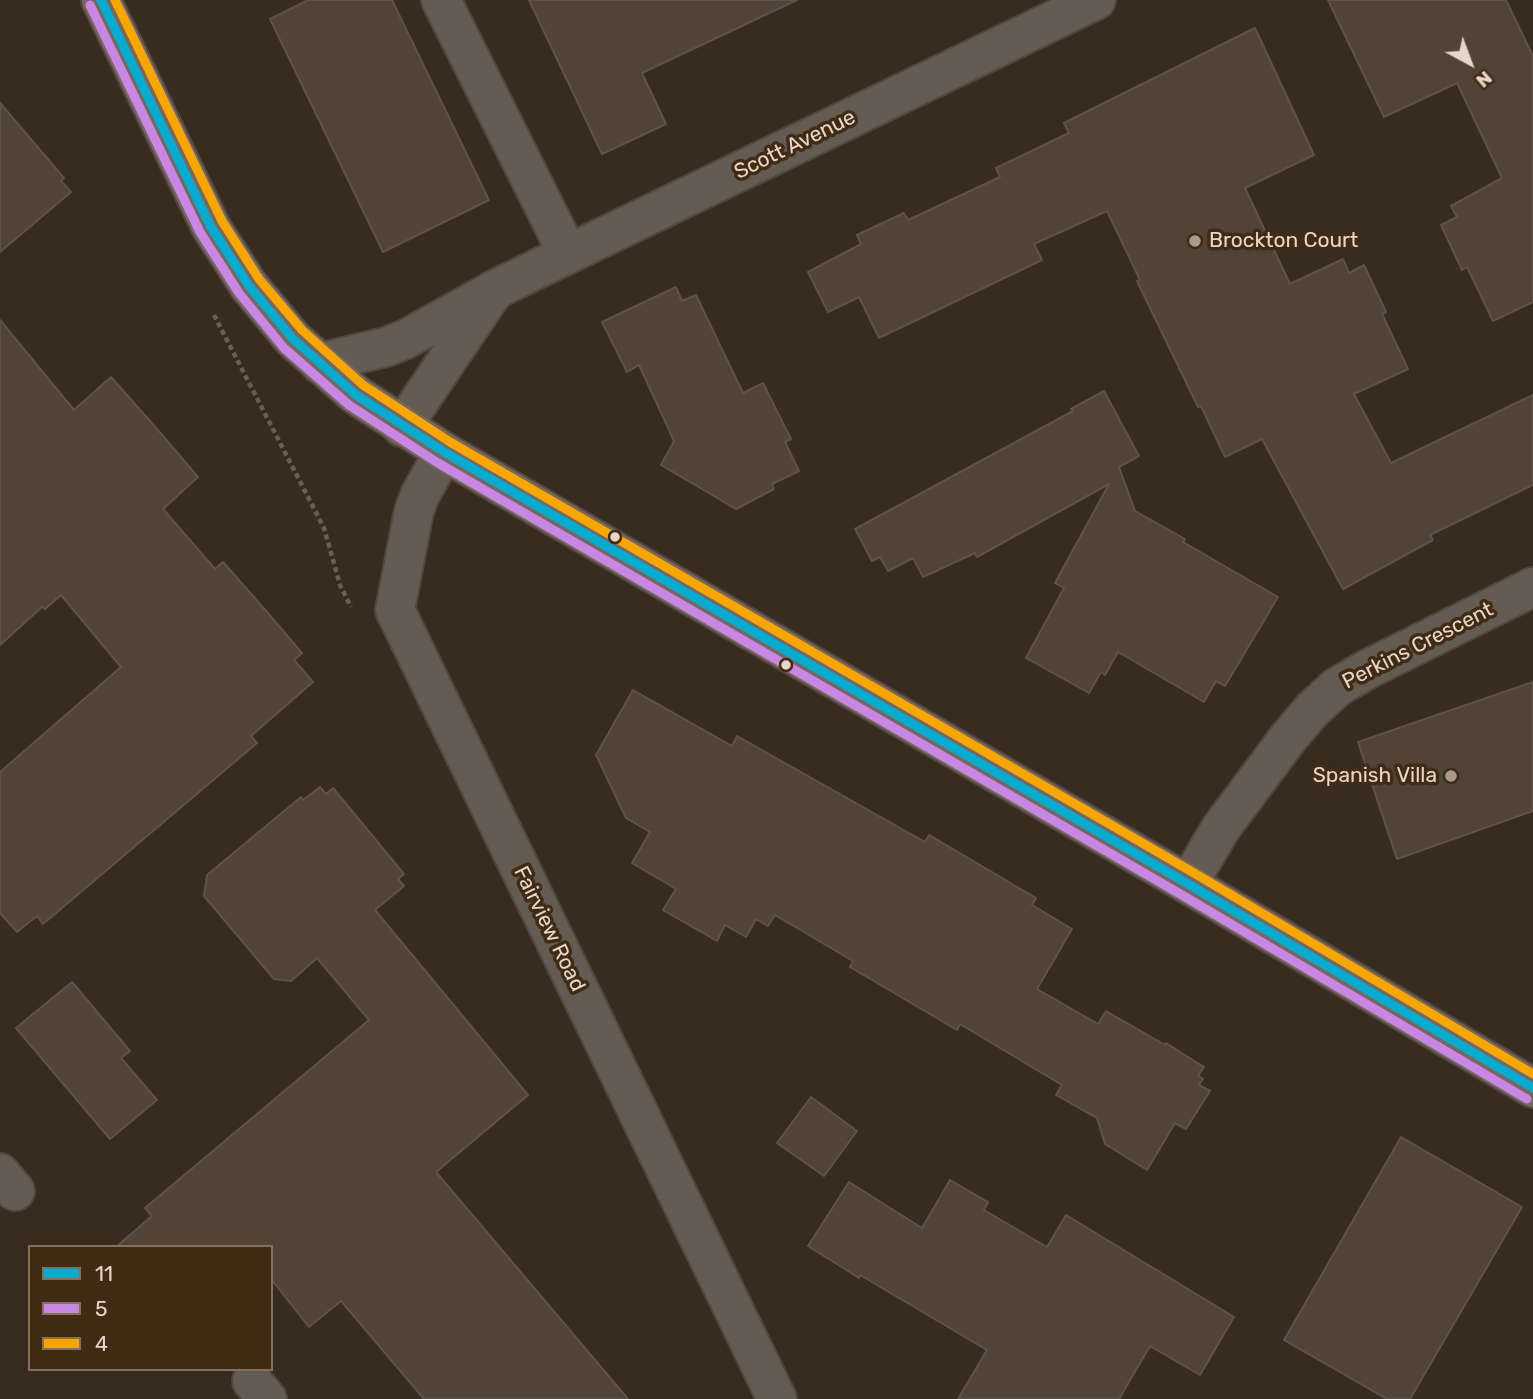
<!DOCTYPE html>
<html>
<head>
<meta charset="utf-8">
<style>
  body { margin:0 }
  #map { position:relative; width:1533px; height:1399px; overflow:hidden; background:#382b20; font-family:Rubik,sans-serif }
  canvas { display:block }
  .legend { position:absolute; left:28px; top:1245px; width:245px; height:126px; box-sizing:border-box; background:#422b15; border:2px solid #84705d; margin:0; padding:9px 12px; list-style:none; font-size:21px; color:#e6d7ca }
  .legend li { display:flex; align-items:center; gap:14px; height:35px }
  .legend b { width:35px; border:2px solid #84705d }
  .north { position:absolute; left:1435px; top:28px; width:70px; height:70px; -webkit-text-stroke:5px #422b15; paint-order:stroke; rotate:139deg; font-size:19px; font-weight:700; line-height:28px; text-align:center; color:#e6d7ca }
  .north::after { content:''; display:block; margin:auto; width:24px; height:32px; background:#e6d7ca; clip-path:polygon(50% 0,100% 100%,50% 72%,0 100%) }
</style>
</head>
<body>
<div id="map">
<canvas width="1533" height="1399"></canvas>
<ul class="legend">
<li><b style="height:9px;background:#06acd0"></b>11</li>
<li><b style="height:9px;background:#c787e3"></b>5</li>
<li><b style="height:9px;background:#f7a600"></b>4</li>
</ul>
<div class="north">N</div>
</div>
<script>
const c = document.querySelector('canvas').getContext('2d');
c.lineJoin = 'round';
function fill(path, color) { c.fillStyle = color; c.fill(path, 'evenodd'); }
const toPath = rows => new Path2D(rows.map(r => 'M' + r).join(''));
function strokePath(path, color, width, dash) { c.strokeStyle = color; c.lineWidth = width; c.lineCap = dash ? 'butt' : 'round'; c.setLineDash(dash || []); c.stroke(path); }
function drawText(font, color, halo, rows, align = 'center') {
  c.font = font + ' Rubik,sans-serif'; c.lineWidth = 7; c.setLineDash([]); c.textBaseline = 'middle'; c.strokeStyle = halo; c.fillStyle = color; for (const [text, x, y, turn = 0] of rows) {
    c.save(); c.translate(x, y); c.rotate((+turn || 0) * Math.PI / 180); c.textAlign = isNaN(turn) ? turn : align; if (halo) c.strokeText(text, 0, 0); c.fillText(text, 0, 0); c.restore();
  }
}
const building = toPath([
  [308,0,392,0,489,200,383,252,270,19,308,0],
  [529,0,797,0,642,73,666,124,602,154,529,0],
  [1328,0,1506,0,1533,56,1533,302,1493,321,1467,267,1462,270,1441,225,1457,217,1451,206,1502,178,1457,83,1384,117,1328,0],
  [1255,28,1314,155,1245,188,1290,284,1343,259,1349,273,1364,265,1386,312,1382,314,1408,369,1354,394,1391,463,1533,395,1533,485,1430,535,1433,540,1343,589,1262,439,1225,457,1201,406,1198,407,1137,281,1140,280,1107,211,1034,244,1042,260,879,338,859,297,828,312,808,272,861,244,857,235,904,213,908,220,1000,177,996,168,1069,133,1064,123,1255,28],
  [0,103,64,178,61,181,71,192,0,252,0,103],
  [676,287,682,301,696,295,743,393,763,383,791,439,785,442,799,471,772,484,774,489,736,509,661,465,674,441,639,365,627,372,602,322,676,287],
  [0,320,74,410,111,377,157,429,198,477,163,509,215,569,223,562,267,612,302,653,294,660,313,682,251,736,257,743,43,924,37,916,17,932,0,913,0,772,121,667,61,595,45,609,42,607,0,645,0,320],
  [1104,391,1139,456,1119,467,1135,511,1185,539,1183,542,1278,597,1225,686,1216,681,1204,702,1118,652,1105,675,1101,672,1089,693,1026,658,1064,588,1055,583,1109,484,977,557,975,553,923,577,913,558,888,571,880,557,872,561,855,529,1073,411,1071,409,1104,391],
  [1533,682,1533,811,1397,859,1358,742,1533,682],
  [633,690,732,746,737,736,925,842,929,835,1036,898,1032,905,1072,929,1037,989,1098,1024,1106,1011,1165,1045,1166,1043,1204,1067,1198,1076,1203,1079,1199,1085,1210,1091,1186,1129,1175,1123,1147,1170,1105,1144,1097,1118,1056,1095,1062,1085,960,1024,957,1030,850,967,853,961,775,915,768,926,756,919,746,937,725,925,717,941,663,910,676,889,632,863,650,832,626,818,596,755,633,690],
  [320,787,326,794,333,788,404,874,398,879,404,886,375,910,528,1095,436,1172,628,1399,424,1399,341,1301,309,1327,271,1279,271,1247,116,1247,152,1216,145,1208,369,1020,317,958,291,981,274,979,204,896,207,875,301,797,303,800,320,787],
  [72,982,130,1051,121,1058,157,1100,110,1139,16,1028,72,982],
  [811,1097,857,1131,824,1176,777,1143,811,1097],
  [1401,1137,1522,1207,1410,1399,1387,1399,1284,1340,1401,1137],
  [950,1180,988,1202,984,1210,1047,1247,1066,1215,1234,1317,1200,1375,1150,1346,1119,1399,958,1399,987,1350,860,1275,859,1278,808,1246,849,1182,922,1228,950,1180]
]);
fill(building, '#514337');
strokePath(building, '#5e534a', 2);
const minor = toPath([
  [441,0,568,254],
  [319,363,386,347,406,339,494,290,568,254,1096,0],
  [402,427,491,295],
  [444,452,420,495,414,511,395,610,777,1399],
  [1188,884,1221,828,1289,737,1312,710,1337,687,1368,669,1533,587],
  [0,1173,15,1191],
  [252,1381,267,1399]
]);
const major = toPath([
  [101,0,211,227,249,286,293,339,356,395,444,452,1188,884,1533,1088]
]);
strokePath(minor, '#52473e', 42);
strokePath(major, '#52473e', 42);
strokePath(toPath([
  [214,315,324,528,340,585,351,607]
]), '#686058', 4.5, [5, 3.5]);
strokePath(minor, '#645b52', 38);
strokePath(major, '#776661', 38);
strokePath(toPath([
  [101,0,211,227,249,286,293,339,356,395,444,452,1188,884,1533,1088]
]), '#06acd0', 9);
strokePath(toPath([
  [90,5,200,232,239,293,284,348,349,405,438,463,1182,895,1527,1099]
]), '#c787e3', 9);
strokePath(toPath([
  [115,0,222,221,259,279,302,330,363,385,450,442,1194,873,1533,1074]
]), '#f7a600', 9);
for (const [x, y, r, color] of [
  [1195,241,7,"#a99b8e"],
  [615,537,6,"#e6d7ca"],
  [786,665,6,"#e6d7ca"],
  [1451,776,7,"#a99b8e"]
]) { const dot = new Path2D(); dot.arc(x, y, r, 0, 2 * Math.PI); c.fillStyle = color; c.fill(dot); strokePath(dot, '#422b15', 2.5); }
drawText('21px', '#e6d7ca', '#422b15', [
  ["Scott Avenue",795,145,-26],
  ["Perkins Crescent",1418,646,-27],
  ["Fairview Road",549,929,64]
]);
drawText('21px', '#e6d7ca', '#422b15', [
  ["Brockton Court",1209,241],
  ["Spanish Villa",1437,776,"right"]
], 'left');
</script>
</body>
</html>
